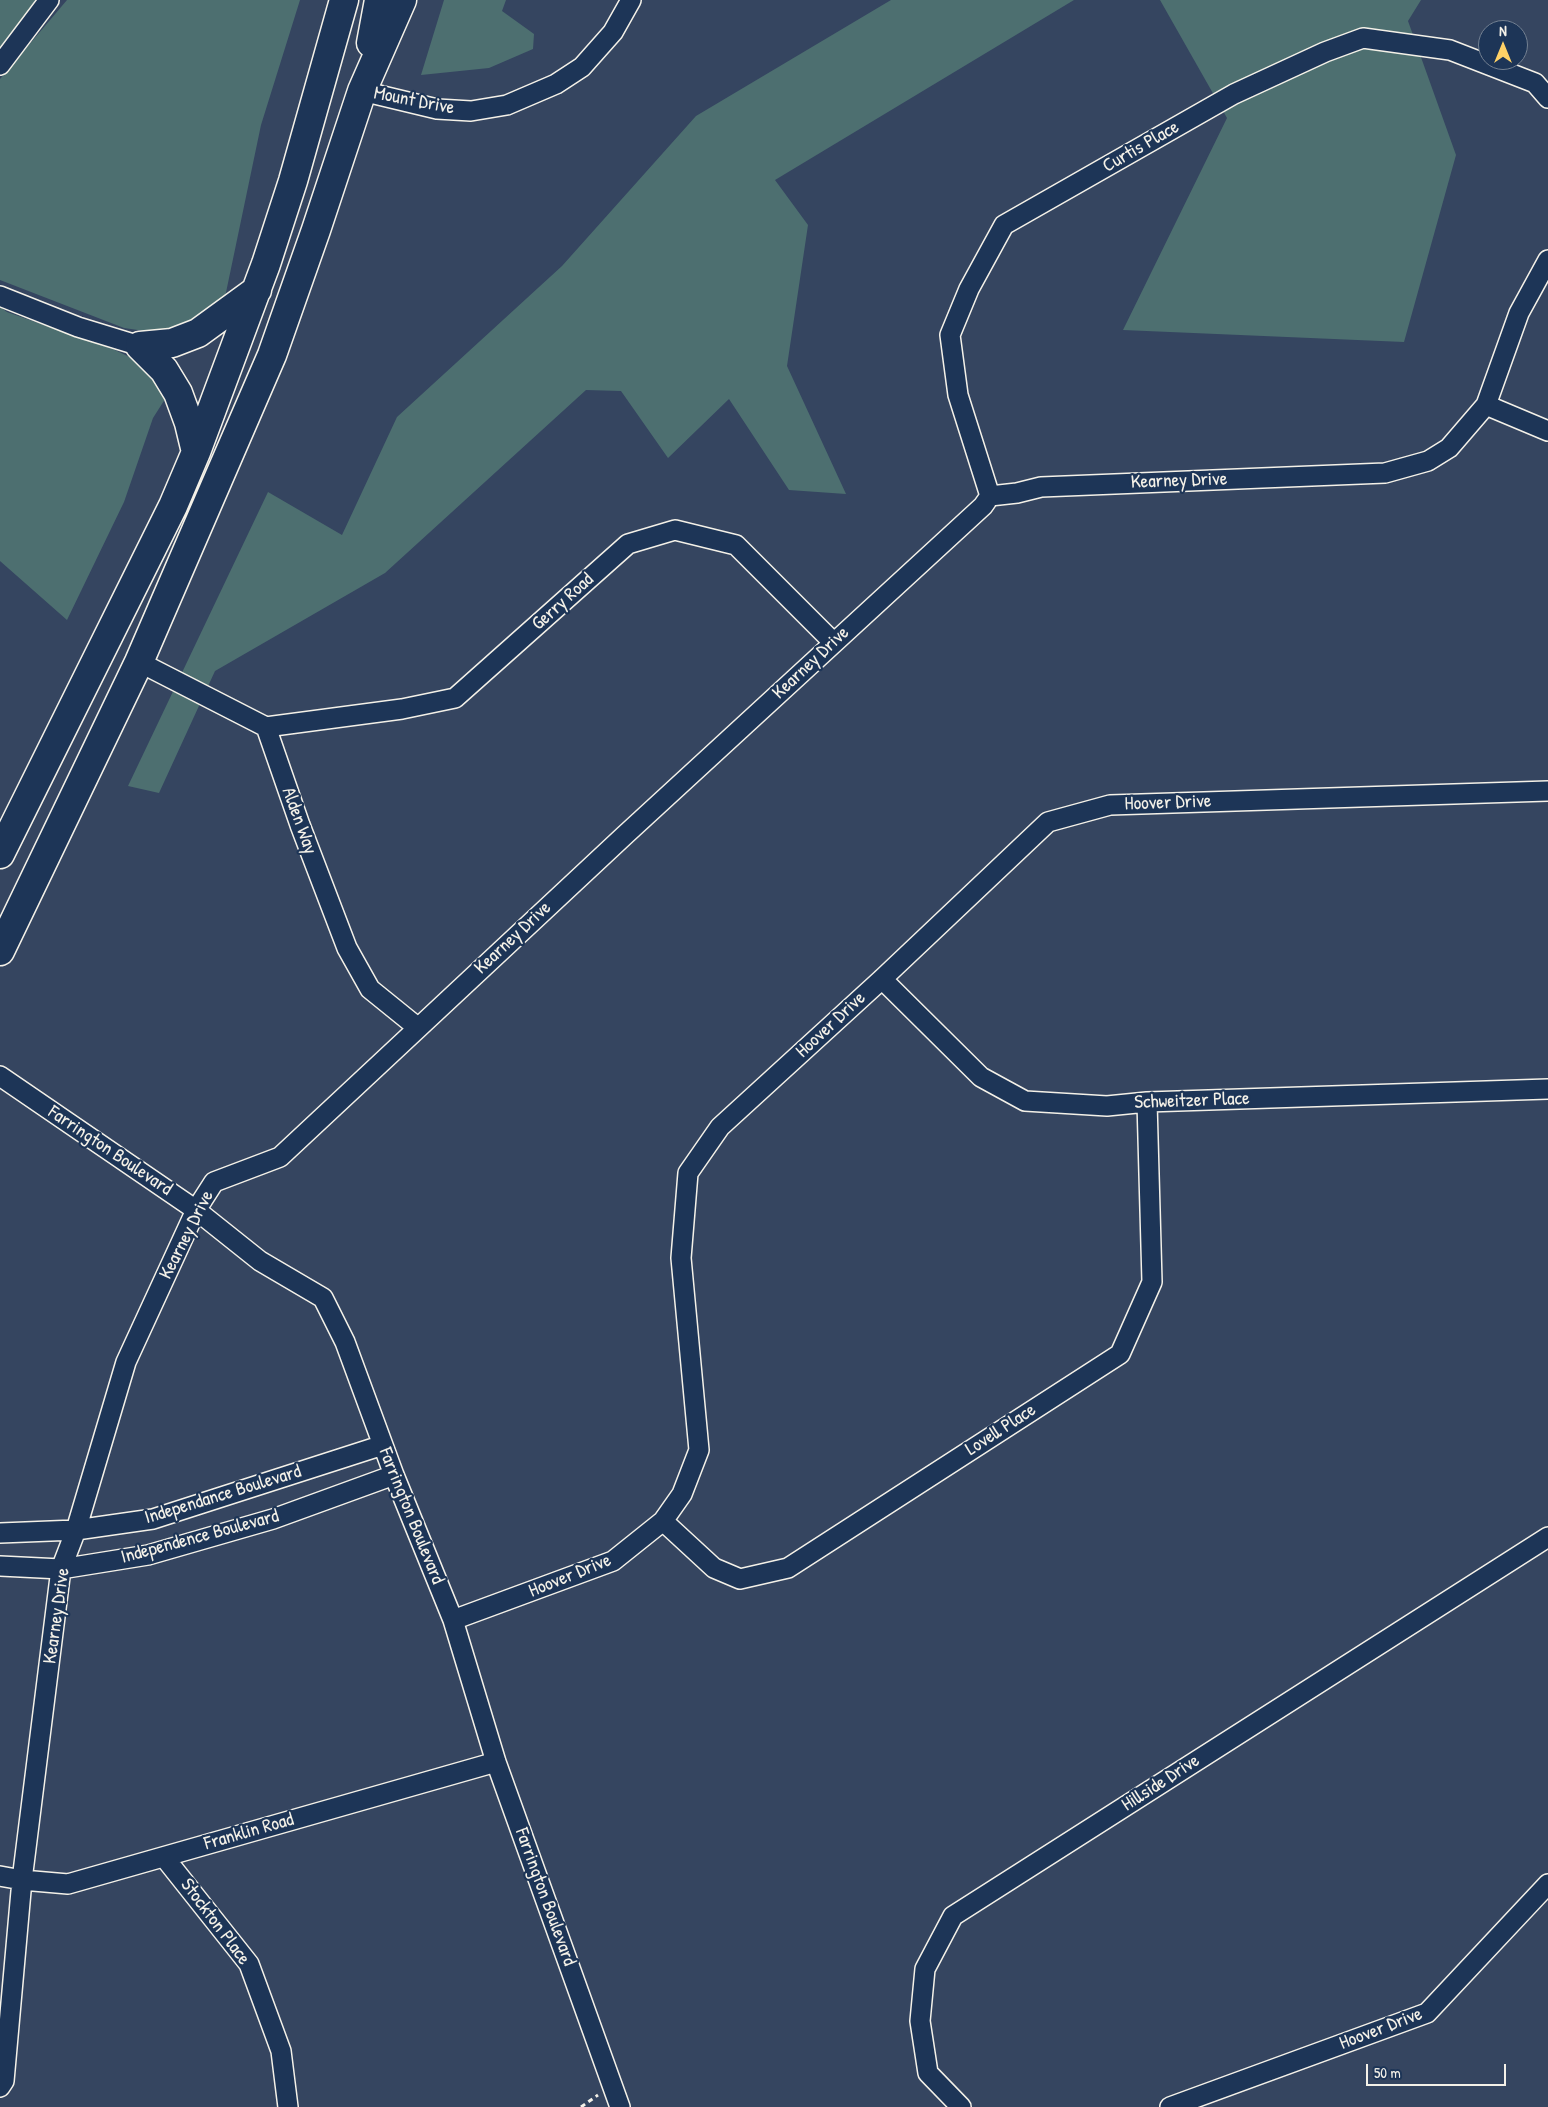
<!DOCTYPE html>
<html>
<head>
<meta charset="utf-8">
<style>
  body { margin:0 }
  #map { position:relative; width:1548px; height:2107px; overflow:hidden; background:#354560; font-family:"Patrick Hand",sans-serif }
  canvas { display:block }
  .north { position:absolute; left:1478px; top:20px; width:50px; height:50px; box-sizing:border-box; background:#1d3557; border:1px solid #738091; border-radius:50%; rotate:0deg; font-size:14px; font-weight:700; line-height:20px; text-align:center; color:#f4f1e8 }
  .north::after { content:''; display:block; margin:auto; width:18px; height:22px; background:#ffd166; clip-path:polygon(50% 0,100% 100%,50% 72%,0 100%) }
  .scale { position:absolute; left:1366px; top:2064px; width:140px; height:22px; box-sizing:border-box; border:2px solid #f4f1e8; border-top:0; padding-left:6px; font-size:15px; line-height:18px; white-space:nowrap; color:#f4f1e8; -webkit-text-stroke:4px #1d3557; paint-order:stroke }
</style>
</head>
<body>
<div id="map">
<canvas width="1548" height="2107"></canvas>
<div class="north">N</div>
<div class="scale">50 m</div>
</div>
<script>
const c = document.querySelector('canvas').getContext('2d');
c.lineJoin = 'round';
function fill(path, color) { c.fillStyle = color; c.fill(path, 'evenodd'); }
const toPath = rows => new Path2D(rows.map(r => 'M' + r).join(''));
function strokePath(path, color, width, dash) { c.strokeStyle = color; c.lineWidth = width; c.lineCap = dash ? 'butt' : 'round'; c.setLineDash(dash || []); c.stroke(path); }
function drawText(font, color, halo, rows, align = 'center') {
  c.font = font + ' "Patrick Hand",sans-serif'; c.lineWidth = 4.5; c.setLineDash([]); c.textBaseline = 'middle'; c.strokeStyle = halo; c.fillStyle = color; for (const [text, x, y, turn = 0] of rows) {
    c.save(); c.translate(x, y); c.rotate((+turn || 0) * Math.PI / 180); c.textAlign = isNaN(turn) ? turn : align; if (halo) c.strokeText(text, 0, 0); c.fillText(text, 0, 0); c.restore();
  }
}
fill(toPath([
  [0,0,35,0,28,13,0,48],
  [67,0,300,0,261,125,224,302,165,334,124,328,0,280,0,79],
  [444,0,506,0,502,11,534,34,533,49,489,68,421,75],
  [891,0,1074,0,775,180,808,225,787,366,846,494,789,490,729,399,668,458,621,391,586,390,385,573,215,671,159,793,128,786,268,492,342,535,397,417,562,266,696,116],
  [1160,0,1421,0,1408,21,1456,155,1404,342,1123,330,1227,118],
  [0,307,7,312,115,350,146,365,167,396,153,418,124,502,67,620,0,561]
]), '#4d6f70');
const minor = toPath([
  [0,65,49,0],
  [362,91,437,109,471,111,507,105,556,84,582,67,613,32,631,0],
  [0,296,78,327,140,346],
  [1486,405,1548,431],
  [990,496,958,395,950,335,969,289,1004,225,1234,94,1325,52,1363,38,1450,50,1535,83,1548,98],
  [139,662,266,727,300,825,347,948,370,989,417,1027],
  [266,727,402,709,455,698,628,544,675,530,736,545,833,642],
  [882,979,981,1077,1025,1101,1107,1106,1147,1102,1548,1089],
  [0,1076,196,1210,260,1261,323,1298,345,1342,394,1475,453,1620,496,1762,620,2107],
  [663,1521,714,1568,740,1579,788,1568,1120,1354,1152,1282,1147,1102],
  [0,1533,76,1530,153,1519,383,1445],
  [0,1566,61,1569,148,1555,273,1519,394,1475],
  [453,1620,613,1561,663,1521,682,1494,699,1450,681,1258,688,1173,720,1127,882,979,1048,822,1110,805,1548,791],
  [164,1857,249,1964,281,2051,288,2107],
  [0,1876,22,1880,68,1884,496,1762],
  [0,2087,4,2081,22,1880,61,1569,76,1530,126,1362,196,1210,214,1182,280,1157,625,835,983,506,990,496,1017,493,1041,487,1385,473,1428,461,1449,448,1486,405,1519,313,1548,260],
  [961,2107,928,2073,920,2021,925,1969,953,1916,1548,1537],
  [1170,2107,1427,2013,1548,1884]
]);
const highway = toPath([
  [371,43,379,0],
  [140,346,172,343,198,333,257,290],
  [140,346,164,370,178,393,189,423,196,452],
  [0,854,173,506,196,452,266,264,293,181,344,0],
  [0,951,139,662,272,355,316,230,362,91,402,0]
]);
strokePath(minor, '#f4f1e8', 22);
strokePath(highway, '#f4f1e8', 31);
strokePath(toPath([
  [581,2107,598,2095]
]), '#f4f1e8', 3, [5, 4]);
strokePath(minor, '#1d3557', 19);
strokePath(highway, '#1d3557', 28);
drawText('19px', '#f4f1e8', '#1d3557', [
  ["Mount Drive",414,101,11],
  ["Curtis Place",1141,147,-30],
  ["Kearney Drive",1179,481,-2],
  ["Gerry Road",563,602,-42],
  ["Kearney Drive",811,663,-43],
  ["Hoover Drive",1168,803,-2],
  ["Alden Way",299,821,70],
  ["Kearney Drive",513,938,-43],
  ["Hoover Drive",831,1025,-43],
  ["Schweitzer Place",1192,1101,-2],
  ["Farrington Boulevard",110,1151,34],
  ["Kearney Drive",187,1235,-63],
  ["Lovell Place",1001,1430,-33],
  ["Independance Boulevard",223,1495,-17],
  ["Farrington Boulevard",411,1516,68],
  ["Independence Boulevard",200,1537,-15],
  ["Hoover Drive",570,1576,-22],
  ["Kearney Drive",57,1616,-82],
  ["Hillside Drive",1161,1783,-33],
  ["Franklin Road",249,1832,-16],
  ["Farrington Boulevard",545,1897,70],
  ["Stockton Place",215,1922,53],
  ["Hoover Drive",1381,2029,-21]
]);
</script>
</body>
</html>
